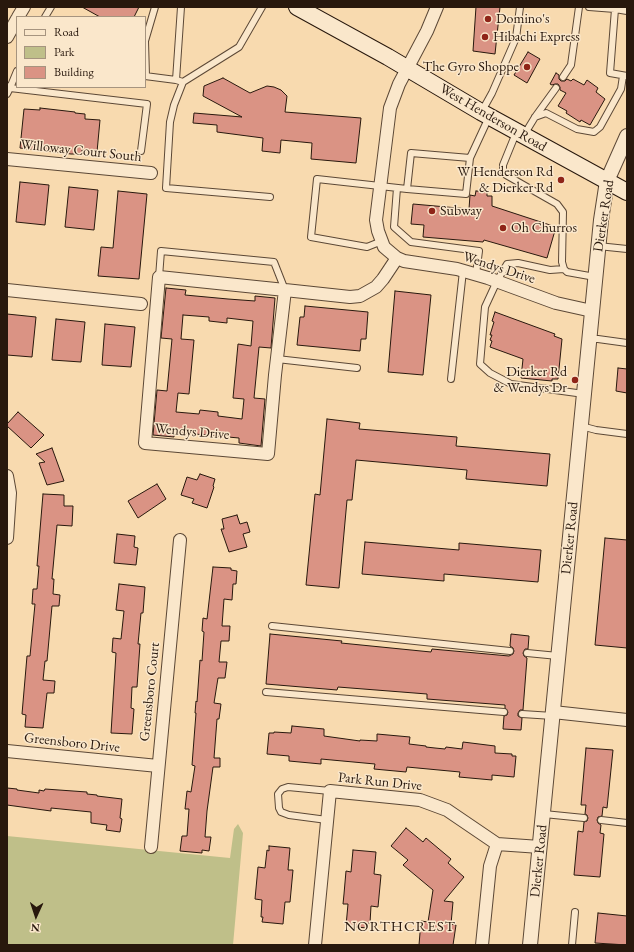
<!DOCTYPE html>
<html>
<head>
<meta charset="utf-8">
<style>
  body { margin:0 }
  #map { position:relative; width:634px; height:952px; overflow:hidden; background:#f8daaf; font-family:"EB Garamond",serif }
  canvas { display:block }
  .frame { position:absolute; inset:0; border:8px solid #28180d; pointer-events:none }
  .legend { position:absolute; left:16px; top:16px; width:130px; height:72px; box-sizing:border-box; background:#fae7cb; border:1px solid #a6947f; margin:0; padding:5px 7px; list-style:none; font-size:12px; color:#28180d }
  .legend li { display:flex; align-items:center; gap:8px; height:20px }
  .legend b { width:20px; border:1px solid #a6947f }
  .north { position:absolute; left:16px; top:896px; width:40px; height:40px; -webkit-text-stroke:3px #fae7cb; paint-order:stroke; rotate:183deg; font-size:11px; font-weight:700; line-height:16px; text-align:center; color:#28180d }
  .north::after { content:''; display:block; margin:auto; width:14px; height:18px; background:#28180d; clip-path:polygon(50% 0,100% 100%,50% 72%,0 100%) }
</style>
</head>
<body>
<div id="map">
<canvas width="634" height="952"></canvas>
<div class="frame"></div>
<ul class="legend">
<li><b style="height:5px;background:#fae7cb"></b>Road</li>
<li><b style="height:11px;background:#bfbf89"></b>Park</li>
<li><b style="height:11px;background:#da9384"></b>Building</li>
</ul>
<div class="north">N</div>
</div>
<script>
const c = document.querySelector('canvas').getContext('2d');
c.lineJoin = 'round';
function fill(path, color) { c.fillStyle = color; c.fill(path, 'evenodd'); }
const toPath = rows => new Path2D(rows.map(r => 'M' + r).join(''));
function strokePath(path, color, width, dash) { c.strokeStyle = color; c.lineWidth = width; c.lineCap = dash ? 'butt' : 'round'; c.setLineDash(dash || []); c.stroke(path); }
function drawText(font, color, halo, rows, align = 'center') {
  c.font = font + ' "EB Garamond",serif'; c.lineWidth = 3; c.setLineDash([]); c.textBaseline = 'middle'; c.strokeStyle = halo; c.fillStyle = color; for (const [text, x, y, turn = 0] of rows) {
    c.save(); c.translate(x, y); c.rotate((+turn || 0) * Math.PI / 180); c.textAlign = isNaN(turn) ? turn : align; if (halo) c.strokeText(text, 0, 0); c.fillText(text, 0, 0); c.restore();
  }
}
fill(toPath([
  [238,824,243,833,233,945,7,945,7,836,230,858,234,829]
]), '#bfbf89');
const building = toPath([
  [82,7,139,7,134,17,100,17,82,7],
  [476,7,500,7,495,54,473,51,476,7],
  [528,52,540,59,527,83,514,75,528,52],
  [556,73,559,75,559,79,561,81,565,81,567,79,571,81,573,79,584,85,587,80,598,88,596,92,605,99,590,125,581,120,580,122,566,113,567,111,558,106,566,93,560,90,560,87,558,84,555,84,552,85,550,84,556,73],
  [223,78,250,93,267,86,274,87,281,90,287,96,285,112,361,118,356,163,311,159,312,143,281,140,280,153,262,151,263,138,217,132,217,125,193,123,194,113,242,117,203,96,204,86,223,78],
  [40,108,75,112,75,113,85,114,85,119,100,120,97,152,82,150,82,154,71,154,20,148,24,109,40,110,40,108],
  [20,182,49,185,45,225,16,222,20,182],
  [69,187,98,190,94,230,65,227,69,187],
  [118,191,147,194,139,279,98,276,101,247,113,248,118,191],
  [476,191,487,192,487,196,492,196,492,206,556,227,547,258,484,240,483,242,423,237,424,225,411,224,413,204,469,209,470,195,475,196,476,191],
  [166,288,186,290,185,295,228,299,255,301,255,296,275,298,271,348,259,347,254,398,265,399,261,446,239,443,239,438,206,435,174,432,174,437,153,435,157,390,167,391,172,339,161,338,166,288],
  [183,315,209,317,209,321,227,323,227,318,253,321,251,346,238,344,233,398,244,399,242,419,218,416,218,412,200,410,199,414,176,412,178,393,189,394,194,340,181,339,183,315],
  [395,291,431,295,423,375,388,372,395,291],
  [305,306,368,312,366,339,361,339,360,351,297,345,300,317,304,317,305,306],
  [495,312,555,334,554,336,562,339,558,379,552,379,552,381,521,378,523,359,490,347,492,341,490,340,492,335,490,335,494,322,492,321,495,312],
  [7,314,36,317,32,357,7,355,7,314],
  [56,319,85,322,81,362,52,360,56,319],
  [105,324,135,327,131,367,102,365,105,324],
  [618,368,627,369,627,393,616,391,618,368],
  [18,412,44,435,31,448,7,426,7,424,18,412],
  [327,419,360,423,359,429,457,437,456,446,550,454,547,486,466,479,467,470,356,460,352,500,347,500,339,588,306,585,315,494,320,495,327,419],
  [52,448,64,481,47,485,39,463,45,462,36,454,52,448],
  [200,474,215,479,213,486,214,487,207,508,192,503,194,499,181,495,187,477,197,480,200,474],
  [157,484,166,499,138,518,128,501,157,484],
  [43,494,64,495,64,506,73,506,72,526,57,525,52,579,54,579,53,594,60,595,59,606,52,606,47,661,45,661,43,680,55,681,54,693,47,693,43,728,25,727,26,715,22,714,27,656,30,656,35,604,32,604,33,589,37,589,39,566,37,566,43,494],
  [237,515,240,524,247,522,250,532,243,534,247,547,229,552,221,529,224,529,222,519,237,515],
  [117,534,135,536,134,547,138,548,136,565,114,563,117,534],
  [605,538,627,540,627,648,595,645,605,538],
  [365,542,459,550,459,543,541,550,538,582,444,574,444,581,362,574,365,542],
  [213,567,231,568,231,570,237,571,236,584,233,584,232,600,224,599,222,626,230,626,229,641,221,641,219,662,227,662,225,678,218,678,214,703,221,704,219,719,217,719,214,758,220,758,220,767,213,767,207,811,205,837,211,837,209,851,202,850,202,853,180,851,182,836,187,836,189,809,185,809,187,791,191,792,195,766,192,765,196,713,195,713,196,701,197,702,200,660,202,661,204,632,202,631,203,618,207,619,213,567],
  [119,584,145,587,143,613,141,613,138,644,140,644,137,687,132,687,131,708,134,709,132,734,111,733,116,653,112,652,113,638,121,639,124,611,116,610,119,584],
  [270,634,342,641,341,643,431,652,432,649,509,656,513,654,514,651,513,648,510,646,511,634,529,636,528,649,525,649,523,653,524,656,527,658,523,710,520,710,518,713,518,716,522,718,521,730,503,729,504,716,507,715,508,712,505,708,505,705,427,699,427,694,338,687,337,690,266,684,270,634],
  [292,726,324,729,324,736,360,741,360,740,377,741,377,734,410,737,409,744,426,746,426,747,435,748,445,749,446,747,462,749,463,742,495,746,495,753,512,754,512,756,516,756,514,777,492,775,492,780,459,777,460,772,407,767,406,772,374,769,375,764,321,759,321,764,289,761,289,756,267,754,269,733,274,733,274,732,291,733,292,726],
  [586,748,613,750,607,808,603,807,602,816,598,817,597,820,598,823,601,825,600,833,604,834,600,877,574,875,578,831,583,832,584,822,587,821,588,818,587,815,585,814,586,805,581,805,586,748],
  [7,788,17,789,17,790,39,793,39,790,44,791,45,789,87,792,87,794,97,795,97,796,122,799,120,818,122,819,120,832,106,830,107,825,91,823,91,812,51,808,51,811,7,805,7,788],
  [406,828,423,842,426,838,451,859,448,863,464,877,444,901,453,902,451,924,456,925,453,945,419,945,421,921,428,922,433,890,403,865,408,860,391,846,406,828],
  [269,846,290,848,288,870,293,870,290,902,285,902,283,924,262,922,263,917,261,917,262,900,255,899,258,867,265,868,267,850,269,851,269,846],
  [353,850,376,852,374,874,381,875,378,907,371,906,370,923,368,923,367,928,346,926,348,904,343,904,344,894,346,871,351,872,353,850],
  [598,913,627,916,627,945,595,943,598,913]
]);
fill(building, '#da9384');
strokePath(building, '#28180d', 1);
const service = toPath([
  [589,7,615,9],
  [627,11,615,9,610,73,627,76],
  [45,17,51,7],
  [145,41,155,7],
  [145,41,146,76],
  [17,71,10,88,147,104,141,151],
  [145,76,176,80,183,82,239,47,262,7],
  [563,77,571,65,579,7],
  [176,80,181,7],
  [183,82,174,105,170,122,166,188,270,197],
  [7,86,10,88,7,94],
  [482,111,492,93,516,38,520,7],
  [535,117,546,113,577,129,594,132,600,127,621,89,623,76],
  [516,133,503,165,503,171,506,175,557,204,563,212,562,262,564,269,567,272,595,277],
  [524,135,535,117,556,88],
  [470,158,411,153,407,189,466,194,470,158,489,117],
  [397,188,394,227,411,242,479,251,476,274],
  [382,241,367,247,311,237,317,179,407,189],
  [598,246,627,249],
  [564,269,550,270,518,263,507,264,497,281,485,307,480,364,490,373,511,384,584,394],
  [159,277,161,251,274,262,285,290],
  [589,339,598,339,627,343],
  [277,359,357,368],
  [451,379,463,271],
  [581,426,596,430,627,434],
  [272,626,510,651],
  [527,653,558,656],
  [266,692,504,712],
  [522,714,553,716],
  [544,814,584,818],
  [327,820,289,815,281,812,279,808,278,794,282,789,288,787,330,791],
  [601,820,627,823],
  [572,945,575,912]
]);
const minor = toPath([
  [437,7,427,31,399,84,390,108,376,220,378,231,384,247,397,258,404,261,457,269,488,278,556,303,592,311],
  [18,17,24,7],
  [7,37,17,19],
  [7,159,151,173],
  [7,290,141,304],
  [285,290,275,375,268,454,145,443,159,277,285,290,350,297,360,296,376,287,383,279,397,258],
  [7,476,10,493,7,538],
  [553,712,627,720],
  [7,751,158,766],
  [151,847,180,540],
  [315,945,330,791,420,800,447,810,497,844,540,847],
  [482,945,490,866,497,844]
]);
const tertiary = toPath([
  [530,945,601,220,607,181,627,136]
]);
const secondary = toPath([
  [297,7,388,57,481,112,627,192]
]);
strokePath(service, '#5c4836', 8);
strokePath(minor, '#5c4836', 14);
strokePath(tertiary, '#5c4836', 16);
strokePath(secondary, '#28180d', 18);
strokePath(service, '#fae7cb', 6);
strokePath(minor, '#fae7cb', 12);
strokePath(tertiary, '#fae7cb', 14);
strokePath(secondary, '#fae7cb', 16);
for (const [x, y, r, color] of [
  [488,19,4,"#8f2418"],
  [485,37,4,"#8f2418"],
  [527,67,4,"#8f2418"],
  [561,180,4,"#8f2418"],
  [432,211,4,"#8f2418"],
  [503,228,4,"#8f2418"],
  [575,380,4,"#8f2418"]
]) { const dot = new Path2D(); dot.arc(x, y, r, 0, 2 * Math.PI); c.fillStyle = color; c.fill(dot); strokePath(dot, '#fae7cb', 1.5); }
drawText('14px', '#28180d', '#fae7cb', [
  ["Domino's",496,19],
  ["Hibachi Express",493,37],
  ["The Gyro Shoppe",519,67,"right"],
  ["W Henderson Rd",553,172,"right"],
  ["& Dierker Rd",553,188,"right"],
  ["Subway",440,211],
  ["Oh Churros",511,228],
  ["Dierker Rd",567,372,"right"],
  ["& Wendys Dr",567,388,"right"]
], 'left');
drawText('14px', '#28180d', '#fae7cb', [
  ["West Henderson Road",493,118,30],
  ["Willoway Court South",81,151,6],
  ["Dierker Road",604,216,-81],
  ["Wendys Drive",499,268,18],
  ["Wendys Drive",192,432,5],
  ["Dierker Road",570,538,-84],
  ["Greensboro Court",150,692,-84],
  ["Greensboro Drive",72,743,6],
  ["Park Run Drive",380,782,6],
  ["Dierker Road",539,861,-84]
]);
c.letterSpacing = '1px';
drawText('15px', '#28180d', '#fae7cb', [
  ["NORTHCREST",400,927]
]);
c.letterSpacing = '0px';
</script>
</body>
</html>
